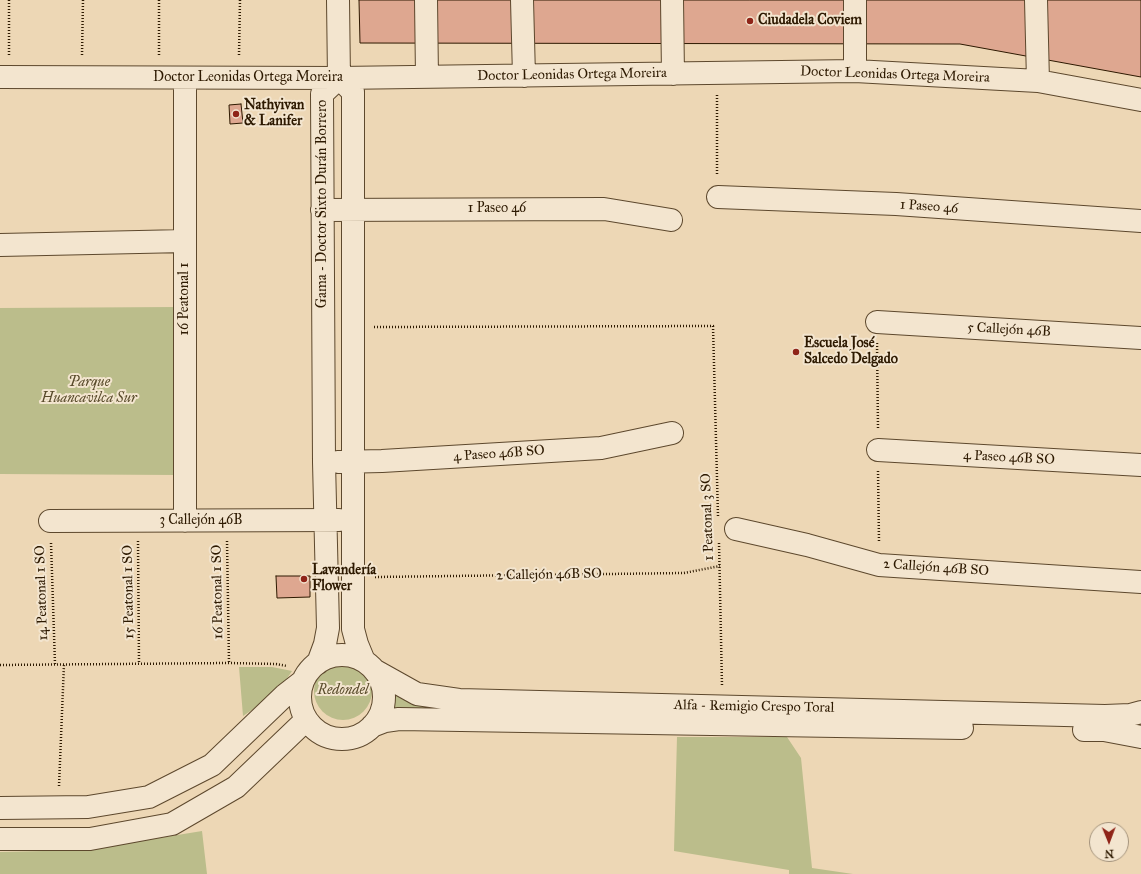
<!DOCTYPE html>
<html>
<head>
<meta charset="utf-8">
<style>
  body { margin:0 }
  #map { position:relative; width:1141px; height:874px; overflow:hidden; background:#edd7b5; font-family:"IM FELL Great Primer",serif }
  canvas { display:block }
  .north { position:absolute; left:1089px; top:822px; width:40px; height:40px; box-sizing:border-box; background:#f3e5cf; border:1px solid #a4937c; border-radius:50%; rotate:179deg; font-size:11px; font-weight:700; line-height:16px; text-align:center; color:#2d1900 }
  .north::after { content:''; display:block; margin:auto; width:14px; height:18px; background:#8f2418; clip-path:polygon(50% 0,100% 100%,50% 72%,0 100%) }
</style>
</head>
<body>
<div id="map">
<canvas width="1141" height="874"></canvas>
<div class="north">N</div>
</div>
<script>
const c = document.querySelector('canvas').getContext('2d');
c.lineJoin = 'round';
function fill(path, color) { c.fillStyle = color; c.fill(path, 'evenodd'); }
const toPath = rows => new Path2D(rows.map(r => 'M' + r).join(''));
function strokePath(path, color, width, dash) { c.strokeStyle = color; c.lineWidth = width; c.lineCap = dash ? 'butt' : 'round'; c.setLineDash(dash || []); c.stroke(path); }
function drawText(font, color, halo, rows, align = 'center') {
  c.font = font + ' "IM FELL Great Primer",serif'; c.lineWidth = 4; c.setLineDash([]); c.textBaseline = 'middle'; c.strokeStyle = halo; c.fillStyle = color; for (const [text, x, y, turn = 0] of rows) {
    c.save(); c.translate(x, y); c.rotate((+turn || 0) * Math.PI / 180); c.textAlign = isNaN(turn) ? turn : align; if (halo) c.strokeText(text, 0, 0); c.fillText(text, 0, 0); c.restore();
  }
}
fill(toPath([
  [176,307,177,475,0,474,0,308],
  '314 691a29 29 0 1 1 58 0a29 29 0 1 1-58 0Z',
  [239,667,272,667,292,671,286,680,258,706,243,716],
  [391,686,436,706,435,708,392,710],
  [677,737,787,737,801,758,812,868,853,874,789,874,789,870,674,851],
  [202,831,207,874,0,874,0,852,86,850]
]), '#bbbd8b');
const building = toPath([
  [359,0,1141,0,1141,77,960,44,360,43,359,0],
  [241,104,243,123,230,124,229,105,241,104],
  [276,576,310,576,310,597,277,598,276,576]
]);
fill(building, '#dea790');
strokePath(building, '#2d1900', 1);
const minor = toPath([
  [338,0,339,78],
  [426,0,427,77],
  [522,0,524,76],
  [672,0,673,74],
  [1036,0,1038,81],
  [855,71,855,0],
  [0,77,339,78,855,71,1038,81,1141,100],
  [185,78,185,521],
  [339,78,353,92,353,629,357,644,364,661],
  [718,197,896,204,1141,221],
  [322,210,604,209,671,220],
  [0,245,185,241],
  [877,322,1141,338],
  [878,450,1141,465],
  [338,462,382,461,601,448,672,433],
  [50,521,339,520],
  [736,529,807,545,879,565,1141,582],
  '300 697a42 42 0 1 1 84 0a42 42 0 1 1-84 0Z',
  [318,663,325,644,328,628,324,462,322,94,339,78],
  [374,670,417,694,459,700,1105,716,1130,715,1141,712],
  [372,726,385,721,399,719,962,728],
  [1084,730,1104,730,1141,737],
  [0,808,88,807,149,797,212,765,285,695,303,681],
  [0,839,90,839,172,824,236,787,306,720]
]);
strokePath(minor, '#5d482d', 24);
strokePath(toPath([
  [9,55,9,0],
  [82,55,83,0],
  [159,55,159,0],
  [239,55,240,0],
  [717,95,717,176],
  [374,327,713,326,718,516],
  [877,343,878,428],
  [878,471,879,542],
  [138,541,139,664],
  [227,541,229,663],
  [51,543,55,664],
  [719,543,722,686],
  [375,577,684,573,720,566],
  [0,665,229,663,276,664,287,666],
  [59,786,64,664]
]), '#2d1900', 2.5, [1, 2]);
strokePath(minor, '#f3e5cf', 22);
for (const [x, y, r, color] of [
  [750,21,4,"#8f2418"],
  [236,114,4,"#8f2418"],
  [796,352,4,"#8f2418"],
  [304,579,4,"#8f2418"]
]) { const dot = new Path2D(); dot.arc(x, y, r, 0, 2 * Math.PI); c.fillStyle = color; c.fill(dot); strokePath(dot, '#f3e5cf', 1.5); }
drawText('bold 14px', '#2d1900', '#f3e5cf', [
  ["Ciudadela Coviem",758,21],
  ["Nathyivan",244,106],
  ["& Lanifer",244,122],
  ["Escuela José",804,344],
  ["Salcedo Delgado",804,360],
  ["Lavandería",312,571],
  ["Flower",312,587]
], 'left');
drawText('14px', '#2d1900', '#f3e5cf', [
  ["Doctor Leonidas Ortega Moreira",572,75,-1],
  ["Doctor Leonidas Ortega Moreira",895,75,2],
  ["Doctor Leonidas Ortega Moreira",248,78],
  ["Gama - Doctor Sixto Durán Borrero",323,204,-90],
  ["1 Paseo 46",929,207,4],
  ["1 Paseo 46",497,209],
  ["16 Peatonal 1",185,299,-90],
  ["5 Callejón 46B",1009,330,3],
  ["4 Paseo 46B SO",499,454,-4],
  ["4 Paseo 46B SO",1009,458,3],
  ["1 Peatonal 3 SO",708,517,-92],
  ["3 Callejón 46B",201,521],
  ["2 Callejón 46B SO",936,568,4],
  ["2 Callejón 46B SO",549,575,-1],
  ["15 Peatonal 1 SO",129,592,-91],
  ["16 Peatonal 1 SO",218,592,-91],
  ["14 Peatonal 1 SO",42,593,-92],
  ["Alfa - Remigio Crespo Toral",754,707,1]
]);
drawText('italic 14px', '#584a2a', '#f3e5cf', [
  ["Parque",89,383],
  ["Huancavilca Sur",89,399],
  ["Redondel",343,691]
]);
</script>
</body>
</html>
